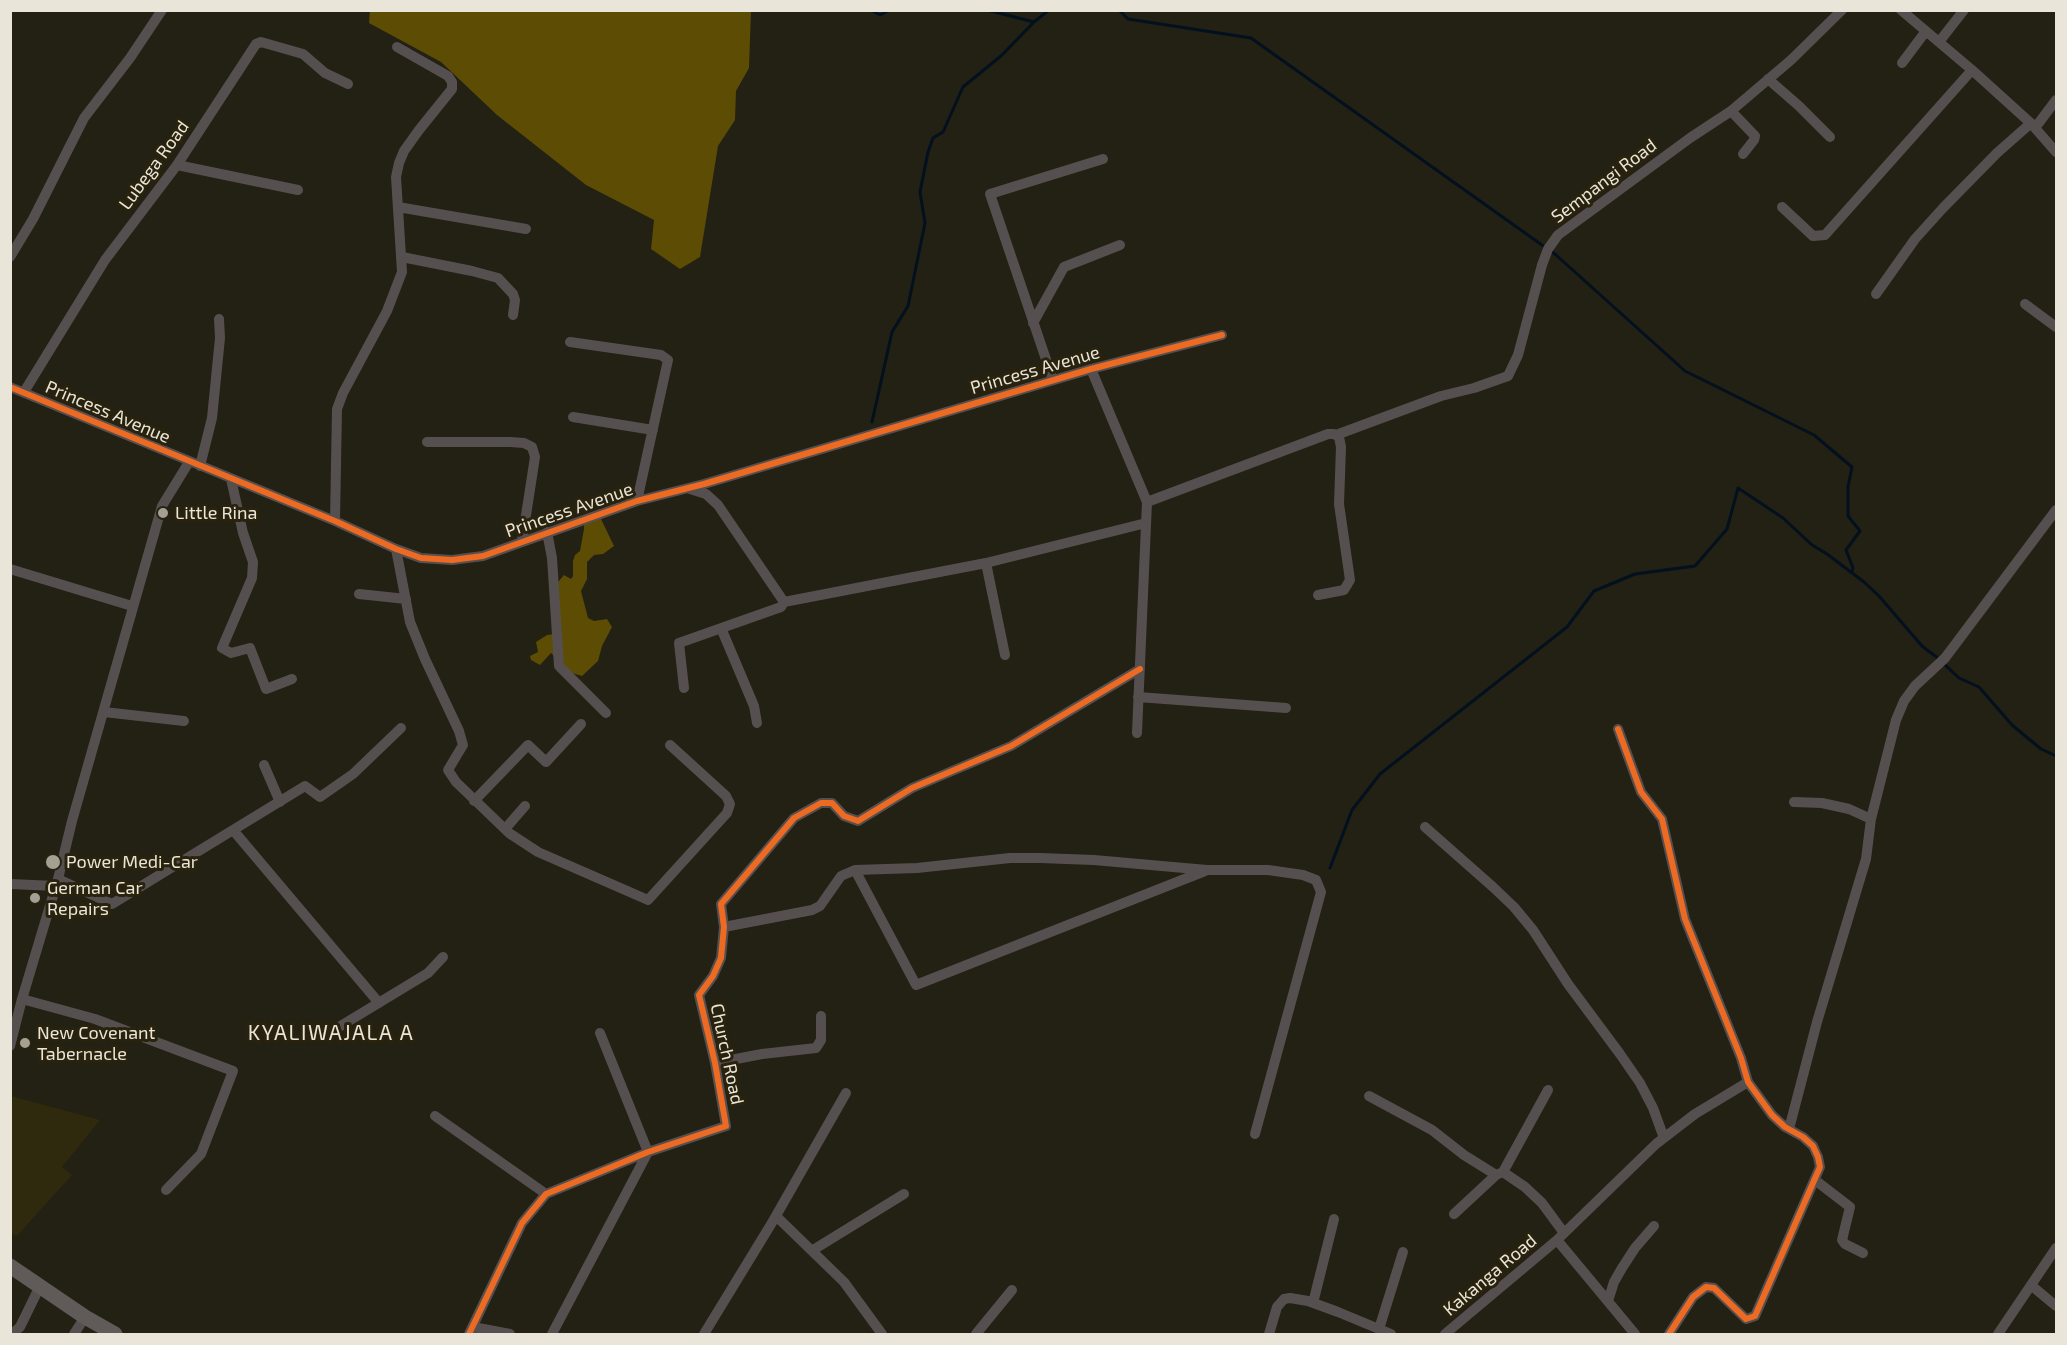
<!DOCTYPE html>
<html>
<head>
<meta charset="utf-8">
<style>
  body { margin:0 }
  #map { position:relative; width:2067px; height:1345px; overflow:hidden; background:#232014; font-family:"Exo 2",sans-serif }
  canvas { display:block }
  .frame { position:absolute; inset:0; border:12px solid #e9e5d8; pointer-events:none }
</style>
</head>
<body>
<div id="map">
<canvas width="2067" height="1345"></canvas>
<div class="frame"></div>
</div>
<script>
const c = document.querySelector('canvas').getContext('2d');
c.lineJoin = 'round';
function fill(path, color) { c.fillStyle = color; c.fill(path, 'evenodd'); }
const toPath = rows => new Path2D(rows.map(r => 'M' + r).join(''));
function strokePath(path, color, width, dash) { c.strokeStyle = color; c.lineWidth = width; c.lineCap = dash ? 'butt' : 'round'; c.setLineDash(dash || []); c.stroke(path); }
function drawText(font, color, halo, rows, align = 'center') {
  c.font = font + ' "Exo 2",sans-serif'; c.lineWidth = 6; c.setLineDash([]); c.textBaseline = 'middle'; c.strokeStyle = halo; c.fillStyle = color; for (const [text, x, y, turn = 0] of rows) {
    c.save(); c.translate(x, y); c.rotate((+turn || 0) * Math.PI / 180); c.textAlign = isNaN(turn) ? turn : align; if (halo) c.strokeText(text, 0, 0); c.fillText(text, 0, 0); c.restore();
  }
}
fill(toPath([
  [11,1096,100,1120,62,1167,72,1175,17,1236,10,1232]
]), '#2f290d');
fill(toPath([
  [370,10,751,11,749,68,736,91,735,120,718,146,700,257,680,269,651,249,654,220,586,185,497,115,441,62,369,23],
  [601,519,614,546,603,554,594,555,587,562,587,579,581,591,588,618,594,621,607,619,612,627,602,646,598,661,582,676,572,673,551,653,540,665,531,660,530,656,538,652,536,642,547,635,554,634,553,588,564,575,571,579,573,576,573,561,575,555,580,551,584,529,584,521]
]), '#5c4c04');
strokePath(toPath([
  [871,10,880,15,890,10],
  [987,10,1034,22,1049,10],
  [1119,10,1128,19,1251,38,1556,255,1685,371,1814,435,1852,467,1848,487,1848,516,1860,531,1846,550,1853,568,1852,572],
  [872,422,892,332,908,306,925,223,920,192,928,152,933,138,943,132,963,87,1002,55,1034,22],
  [1944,664,1959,678,1979,687,2012,725,2041,749,2056,756],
  [1330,868,1352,810,1380,774,1567,627,1594,591,1635,574,1695,566,1727,529,1738,488,1783,518,1812,545,1827,554,1864,582,1879,596,1922,646,1939,659]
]), '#03111e', 3);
strokePath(toPath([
  [1901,10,1972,70,2035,127],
  [1939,42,1964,10],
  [1902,63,1926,31],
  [1768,79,1799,106,1830,137],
  [2056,100,2035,128,2056,152],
  [1731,111,1755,136,1754,140,1743,154],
  [177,165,298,190],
  [398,207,526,229],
  [1782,207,1813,236,1825,235,1972,70],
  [10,257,33,219,84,118,130,58,162,10],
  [402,257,472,271,498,278,513,294,515,300,513,315],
  [1876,294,1915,239,1943,208,1997,153,2031,123],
  [2025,304,2056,327],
  [1033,323,1064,267,1120,245],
  [570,342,661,355,668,360,637,501],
  [1091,369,1147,502,1137,733],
  [1053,380,990,194,1103,159],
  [10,387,335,521,396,549,421,558,452,560,483,556,637,501,704,484,1091,369,1222,335],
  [24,392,105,260,177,165,256,44,261,42,303,54,325,73,348,84],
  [573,417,653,430],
  [1336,435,1441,396,1474,388,1508,376,1518,355,1542,265,1548,249,1558,235,1690,138,1731,111,1791,60,1842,10],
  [427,442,510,442,524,443,532,447,535,457,522,541],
  [200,466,212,418,220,338,219,319],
  [231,479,243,533,253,562,252,578,222,648,231,653,250,648,266,689,292,679],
  [690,489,706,494,718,505,784,602],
  [1147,502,1328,434,1334,434,1339,437,1341,447,1339,504,1350,580,1344,590,1318,595],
  [335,521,337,409,343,393,387,311,402,272,396,177,399,163,404,151,419,130,452,89,452,82,448,76,397,47],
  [547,532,552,558,559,666,606,713],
  [396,549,410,622,425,659,459,731,463,745,448,770,456,782,509,833,538,852,648,900,727,813,730,804,726,796,670,745],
  [986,563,1005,655],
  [10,569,132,606],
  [359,594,406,599],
  [721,628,754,706,757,723],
  [684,688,679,643,781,607,784,602,986,563,1146,523],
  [1138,697,1286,708],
  [104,712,184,721],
  [1618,729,1641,792,1662,819,1685,919,1741,1058,1748,1082,1772,1115,1785,1127,1803,1137,1813,1146,1818,1157,1820,1167,1755,1316,1746,1319,1714,1288,1706,1287,1693,1297,1669,1334],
  [264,765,280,802],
  [474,801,528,745,546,762,581,724],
  [1871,819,1896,720,1904,701,1915,686,1945,658,2056,510],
  [1425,827,1493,887,1514,907,1533,930,1568,984,1620,1054,1640,1083,1653,1108,1664,1138],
  [505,829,525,806],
  [233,830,379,1003],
  [855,870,916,985,1205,871],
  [58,879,112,904,305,786,320,797,353,774,401,728],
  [10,884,56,886],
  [724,927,812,910,820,906,841,876,855,870,917,868,1010,858,1040,858,1094,860,1207,870,1268,870,1303,875,1316,880,1321,892,1255,1134],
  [22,999,95,1019,233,1071,201,1154,166,1190],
  [334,1030,428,973,443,957],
  [10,1046,22,999,58,879,72,821,162,506,189,462],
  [715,1063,762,1054,816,1048,821,1040,821,1016],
  [1369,1096,1432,1130,1464,1155,1496,1175,1503,1172,1525,1187,1542,1203,1564,1233],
  [435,1116,546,1194],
  [1789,1129,1817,1022,1866,859,1871,819,1849,809,1822,803,1794,802],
  [1503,1172,1548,1090],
  [1815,1180,1850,1207,1842,1240,1845,1244,1863,1253],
  [1454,1214,1496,1175],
  [776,1216,844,1282,882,1334],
  [1557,1240,1635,1334],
  [813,1250,904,1194],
  [2032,1286,2056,1306],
  [1608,1301,1614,1282,1622,1268,1635,1248,1654,1226],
  [1313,1303,1334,1219],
  [473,1327,510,1334],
  [1379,1329,1403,1252],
  [12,1334,20,1327,40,1286],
  [74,1334,85,1317],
  [469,1334,522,1223,546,1194,648,1152,726,1126,715,1063,699,995,713,976,721,958,724,927,721,904,794,818,821,803,832,803,844,816,858,821,912,788,1011,746,1140,669],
  [552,1334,648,1152,600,1033],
  [704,1334,773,1221,846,1093],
  [976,1334,1012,1290],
  [1269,1334,1277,1307,1284,1299,1290,1298,1308,1301,1338,1312,1391,1334],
  [1445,1334,1557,1240,1656,1144,1695,1114,1748,1082],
  [1998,1334,2056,1248]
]), '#55504f', 10);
strokePath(toPath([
  [10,1266,85,1317,115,1334]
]), '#605b59', 15);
strokePath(toPath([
  [10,387,335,521,396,549,421,558,452,560,483,556,637,501,704,484,1091,369,1222,335],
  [1618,729,1641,792,1662,819,1685,919,1741,1058,1748,1082,1772,1115,1785,1127,1803,1137,1813,1146,1818,1157,1820,1167,1755,1316,1746,1319,1714,1288,1706,1287,1693,1297,1669,1334],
  [469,1334,522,1223,546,1194,648,1152,726,1126,715,1063,699,995,713,976,721,958,724,927,721,904,794,818,821,803,832,803,844,816,858,821,912,788,1011,746,1140,669]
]), '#ed6a23', 6);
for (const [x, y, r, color] of [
  [163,513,6,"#a4a093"],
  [53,862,8,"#a4a093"],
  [35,898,6,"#a4a093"],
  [25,1043,6,"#a4a093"]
]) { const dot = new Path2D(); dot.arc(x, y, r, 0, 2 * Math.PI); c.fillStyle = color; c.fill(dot); strokePath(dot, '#29230e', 2); }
drawText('18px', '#e9e5d8', '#29230e', [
  ["Lubega Road",154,165,-54],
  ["Sempangi Road",1604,181,-37],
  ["Princess Avenue",1035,370,-16],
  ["Princess Avenue",108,412,23],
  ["Princess Avenue",569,510,-19],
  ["Church Road",727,1054,78],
  ["Kakanga Road",1490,1275,-40]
]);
drawText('18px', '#e9e5d8', '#29230e', [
  ["Little Rina",175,513],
  ["Power Medi-Car",66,862],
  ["German Car",47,888],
  ["Repairs",47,909],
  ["New Covenant",37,1033],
  ["Tabernacle",37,1054]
], 'left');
c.letterSpacing = '1.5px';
drawText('21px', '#e9e5d8', '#29230e', [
  ["KYALIWAJALA A",331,1033]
]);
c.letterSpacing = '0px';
</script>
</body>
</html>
